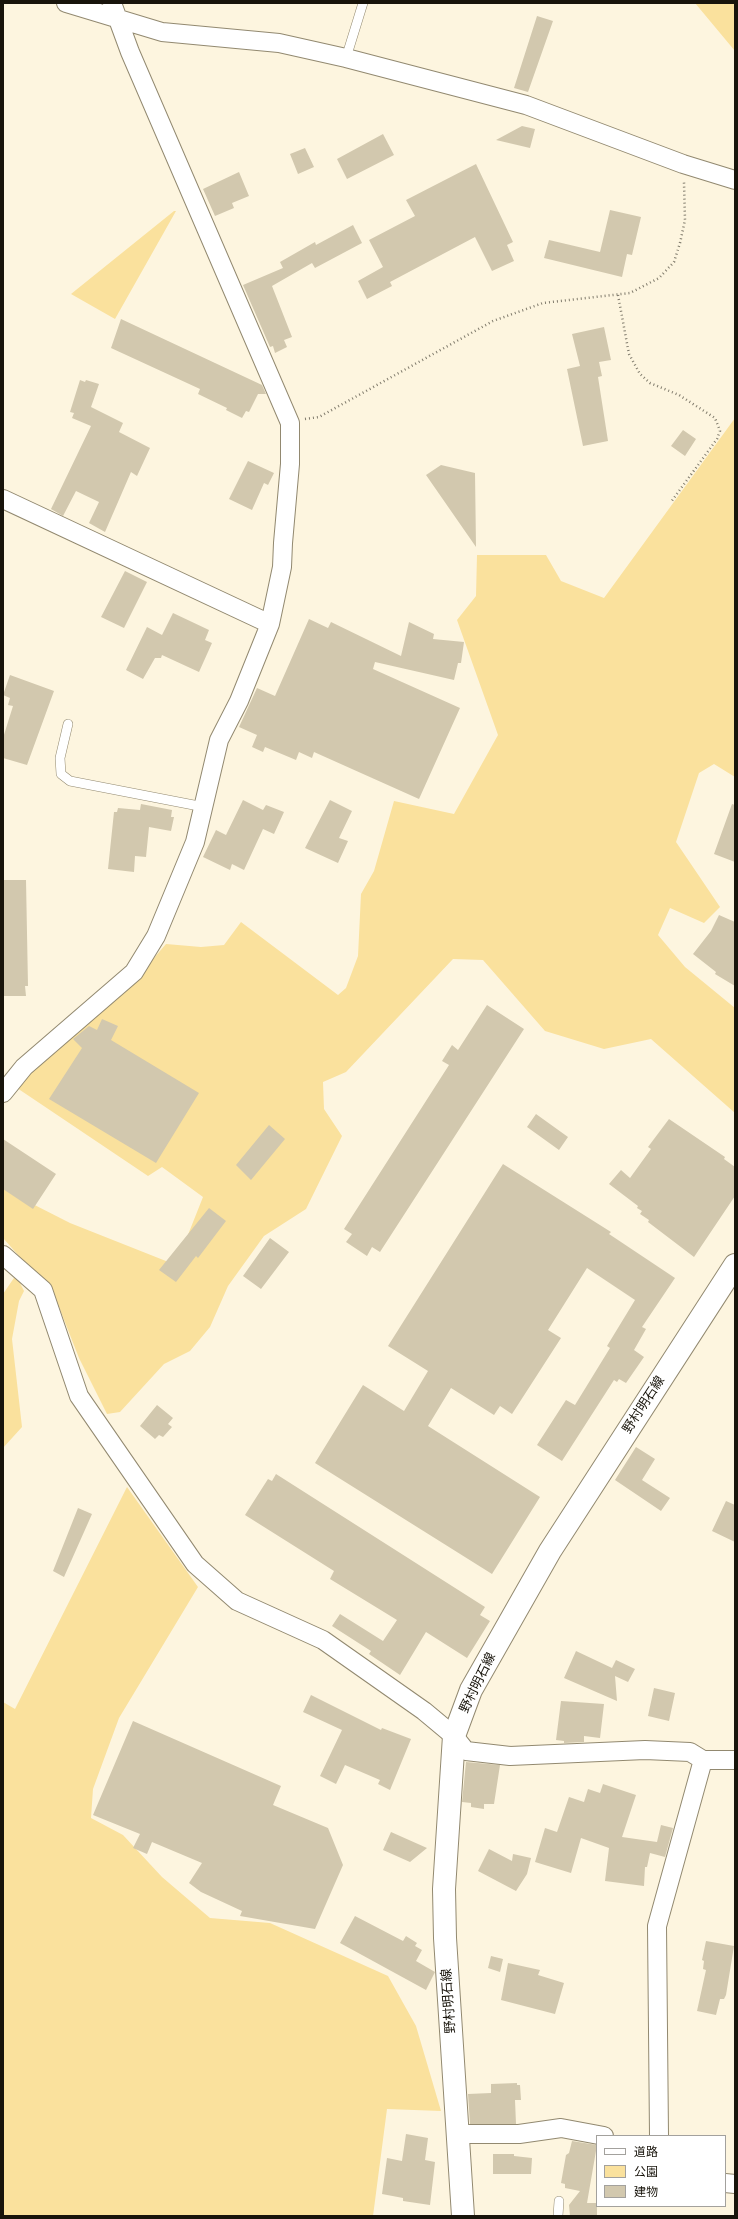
<!DOCTYPE html>
<html>
<head>
<meta charset="utf-8">
<style>
  body { margin:0 }
  #map { position:relative; width:738px; height:2219px; overflow:hidden; background:#fdf5df; font-family:"Space Grotesk","Noto Sans JP",sans-serif }
  canvas { display:block }
  .frame { position:absolute; inset:0; border:4px solid #18140b; pointer-events:none }
  .legend { position:absolute; left:596px; top:2135px; width:130px; height:72px; box-sizing:border-box; background:#fff; border:1px solid #a3a19d; margin:0; padding:5px 7px; list-style:none; font-size:12px; color:#18140b }
  .legend li { display:flex; align-items:center; gap:8px; height:20px }
  .legend b { width:20px; border:1px solid #a3a19d }
</style>
</head>
<body>
<div id="map">
<canvas width="738" height="2219"></canvas>
<div class="frame"></div>
<ul class="legend">
<li><b style="height:5px;background:#fff"></b>道路</li>
<li><b style="height:11px;background:#fae19d"></b>公園</li>
<li><b style="height:11px;background:#d2c8ae"></b>建物</li>
</ul>
</div>
<script>
const c = document.querySelector('canvas').getContext('2d');
c.lineJoin = 'round';
function fill(path, color) { c.fillStyle = color; c.fill(path, 'evenodd'); }
const toPath = rows => new Path2D(rows.map(r => 'M' + r).join(''));
function strokePath(path, color, width, dash) { c.strokeStyle = color; c.lineWidth = width; c.lineCap = dash ? 'butt' : 'round'; c.setLineDash(dash || []); c.stroke(path); }
function drawText(font, color, halo, rows, align = 'center') {
  c.font = font + ' "Space Grotesk","Noto Sans JP",sans-serif'; c.lineWidth = 3; c.setLineDash([]); c.textBaseline = 'middle'; c.strokeStyle = halo; c.fillStyle = color; for (const [text, x, y, turn = 0] of rows) {
    c.save(); c.translate(x, y); c.rotate((+turn || 0) * Math.PI / 180); c.textAlign = isNaN(turn) ? turn : align; if (halo) c.strokeText(text, 0, 0); c.fillText(text, 0, 0); c.restore();
  }
}
fill(toPath([
  [695,3,735,3,735,51],
  [174,211,176,211,115,319,71,294],
  [735,418,735,777,714,764,699,773,676,842,720,907,704,923,670,908,658,935,685,967,735,1008,735,1113,651,1039,604,1049,545,1031,483,960,453,959,346,1072,323,1082,324,1109,342,1136,306,1209,264,1236,228,1286,210,1327,190,1351,164,1364,120,1412,107,1414,79,1358,50,1284,35,1274,3,1238,3,1186,11,1193,70,1223,176,1265,203,1197,162,1167,148,1176,17,1088,26,1072,129,987,166,944,201,947,224,945,241,922,338,995,346,988,358,956,361,894,374,871,394,801,454,814,498,735,457,620,476,596,477,555,546,555,561,581,604,598],
  [16,1275,24,1291,19,1301,12,1339,22,1427,3,1448,3,1294],
  [127,1487,198,1587,119,1718,93,1789,91,1818,123,1835,162,1877,210,1918,270,1923,388,1976,416,2026,441,2111,387,2109,373,2216,3,2216,3,1702,15,1709]
]), '#fae19d');
fill(toPath([
  [537,16,553,21,528,92,514,88],
  [522,126,535,129,530,148,496,140],
  [383,134,394,155,347,179,337,159],
  [305,148,314,167,298,174,290,154],
  [476,164,513,242,507,245,514,261,492,271,475,237,390,282,392,286,367,299,358,281,383,267,369,240,415,216,406,200],
  [239,172,249,196,232,203,234,208,215,216,203,189],
  [610,210,641,217,632,255,627,254,622,277,544,258,549,240,600,252],
  [353,225,362,243,315,268,312,263,272,286,292,337,284,340,287,347,275,353,273,346,270,347,243,285,283,268,280,262,315,242,316,245],
  [121,319,262,385,266,394,258,394,249,412,246,411,242,418,226,410,227,408,198,394,200,389,111,348],
  [604,327,611,360,599,362,602,376,598,377,608,441,583,446,567,369,580,366,572,334],
  [80,380,85,382,86,380,99,384,91,407,123,423,119,432,150,448,137,476,131,472,105,532,89,523,99,502,76,491,63,516,51,509,91,426,72,418,74,413,70,412],
  [683,430,696,439,685,456,671,446],
  [248,461,274,473,268,485,264,483,252,510,229,499],
  [441,465,475,473,476,547,426,475],
  [125,571,147,582,124,628,101,617],
  [173,613,209,630,205,640,212,643,199,672,162,655,161,658,155,658,143,679,126,670,147,627,162,635],
  [309,619,328,628,331,622,401,656,409,622,434,634,433,639,464,642,461,663,458,663,454,680,375,662,373,669,460,708,419,799,314,752,312,758,299,752,296,760,265,747,263,752,252,747,257,735,239,727,257,688,275,696],
  [10,675,54,691,27,765,3,758,3,738,13,706,8,705,10,698,3,695],
  [243,800,263,810,266,805,284,812,274,834,263,829,244,870,232,864,230,870,203,857,216,830,226,835],
  [330,800,352,811,339,838,348,841,338,863,305,848],
  [141,804,172,810,171,817,174,817,171,831,149,827,146,857,135,856,134,872,108,869,114,812,117,812,118,808,140,810],
  [732,804,735,805,735,862,714,854],
  [3,880,26,880,28,986,25,986,26,996,3,996],
  [719,915,735,922,735,986,715,974,716,972,693,954,711,931],
  [487,1005,524,1029,380,1252,372,1247,367,1256,346,1242,352,1234,344,1229,449,1065,442,1061,452,1045,458,1050],
  [102,1019,118,1026,111,1040,199,1093,156,1163,49,1099,82,1048,73,1039,89,1026,97,1030],
  [536,1114,568,1137,559,1150,527,1127],
  [669,1119,725,1157,724,1159,735,1167,735,1196,694,1257,648,1222,649,1220,640,1214,642,1211,637,1208,638,1206,609,1184,621,1170,630,1178,651,1149,648,1147],
  [269,1125,285,1139,251,1180,236,1165],
  [3,1139,56,1174,33,1209,3,1189],
  [503,1164,611,1232,609,1234,675,1278,642,1327,646,1329,634,1350,644,1357,626,1383,619,1379,617,1382,614,1380,562,1461,537,1445,566,1400,575,1405,610,1348,607,1346,635,1300,587,1268,548,1330,561,1338,512,1414,500,1406,494,1415,451,1388,428,1426,540,1497,492,1574,315,1463,363,1385,404,1411,428,1371,388,1346],
  [209,1208,226,1221,198,1258,196,1256,176,1282,159,1270],
  [270,1238,289,1252,261,1289,243,1276],
  [157,1405,173,1418,168,1424,172,1427,163,1437,159,1435,155,1439,140,1426],
  [636,1447,655,1459,642,1480,670,1498,661,1511,615,1480],
  [276,1474,485,1607,480,1615,490,1621,467,1658,426,1632,400,1675,369,1654,371,1651,332,1626,340,1614,383,1641,397,1620,330,1579,334,1571,245,1515,268,1479,272,1481],
  [726,1501,735,1505,735,1542,712,1531],
  [78,1508,92,1514,64,1577,53,1571],
  [576,1651,612,1668,616,1660,635,1669,628,1682,615,1676,617,1701,564,1678],
  [654,1688,675,1693,669,1721,648,1716],
  [311,1695,381,1730,382,1728,411,1739,390,1790,378,1784,380,1780,345,1765,336,1784,320,1776,342,1730,303,1712],
  [561,1701,604,1704,600,1738,584,1736,584,1742,564,1743,564,1741,556,1740],
  [133,1721,281,1786,273,1805,328,1828,343,1865,315,1929,240,1916,242,1911,201,1892,189,1883,202,1863,152,1842,147,1854,133,1848,140,1834,93,1815],
  [466,1762,500,1765,494,1804,484,1804,484,1809,471,1807,471,1803,462,1802],
  [603,1784,636,1795,622,1837,657,1842,661,1825,673,1828,665,1857,650,1853,647,1867,645,1867,644,1886,605,1881,609,1848,581,1838,571,1873,535,1862,545,1828,557,1832,569,1797,584,1802,588,1789,600,1793],
  [391,1832,427,1848,410,1862,383,1850],
  [489,1849,512,1861,513,1854,531,1858,527,1874,516,1891,478,1871],
  [355,1916,403,1941,406,1936,417,1943,415,1946,422,1950,416,1961,435,1972,426,1990,340,1943],
  [706,1941,734,1946,726,1995,724,1999,720,1999,716,2015,697,2011,706,1970,703,1969,704,1961,702,1960],
  [491,1956,503,1959,500,1972,488,1968],
  [508,1963,540,1970,538,1975,564,1983,555,2014,501,2000],
  [517,2083,517,2085,520,2085,521,2100,515,2100,516,2124,470,2124,468,2094,491,2093,491,2084],
  [406,2134,428,2138,425,2160,435,2162,430,2205,403,2201,403,2198,382,2194,387,2158,402,2161],
  [572,2141,597,2145,587,2203,597,2203,597,2216,570,2216,569,2205,580,2191,565,2188,565,2184,561,2183,566,2155,569,2153],
  [493,2154,514,2154,514,2156,532,2158,531,2174,493,2174]
]), '#d2c8ae');
const service = toPath([
  [346,58,363,3],
  [68,724,60,758,61,774,70,781,204,807],
  [558,2216,559,2201]
]);
const minor = toPath([
  [66,3,162,32,279,43,346,58,526,105,683,164,735,180],
  [3,499,270,624],
  [3,1093,24,1067,134,972,156,936,195,842,219,740,239,701,270,624,282,567,283,543,290,464,290,423,130,52,112,3],
  [3,1255,43,1290,79,1396,195,1564,237,1601,323,1640,424,1711,454,1736,466,1751,510,1756,645,1750,690,1752,703,1760,735,1760],
  [457,2134,519,2134,561,2128,604,2136],
  [659,2136,657,1926,703,1760],
  [725,2183,735,2184]
]);
const secondary = toPath([
  [463,2216,445,1938,444,1889,454,1736,471,1690,550,1551,735,1265]
]);
strokePath(service, '#928970', 10);
strokePath(minor, '#928970', 20);
strokePath(secondary, '#928970', 24);
strokePath(toPath([
  [618,295,629,354,640,374,650,383,679,395,715,418,720,431,717,439,671,502],
  [305,419,319,417,493,321,543,303,630,293,659,278,674,262,680,243,685,220,684,182]
]), '#817c6d', 2.5, [1, 3]);
strokePath(service, '#fff', 9);
strokePath(minor, '#fff', 18);
strokePath(secondary, '#fff', 22);
drawText('13px', '#18140b', '#fff', [
  ["野村明石線",644,1405,-57],
  ["野村明石線",478,1683,-64],
  ["野村明石線",449,2001,-94]
]);
</script>
</body>
</html>
